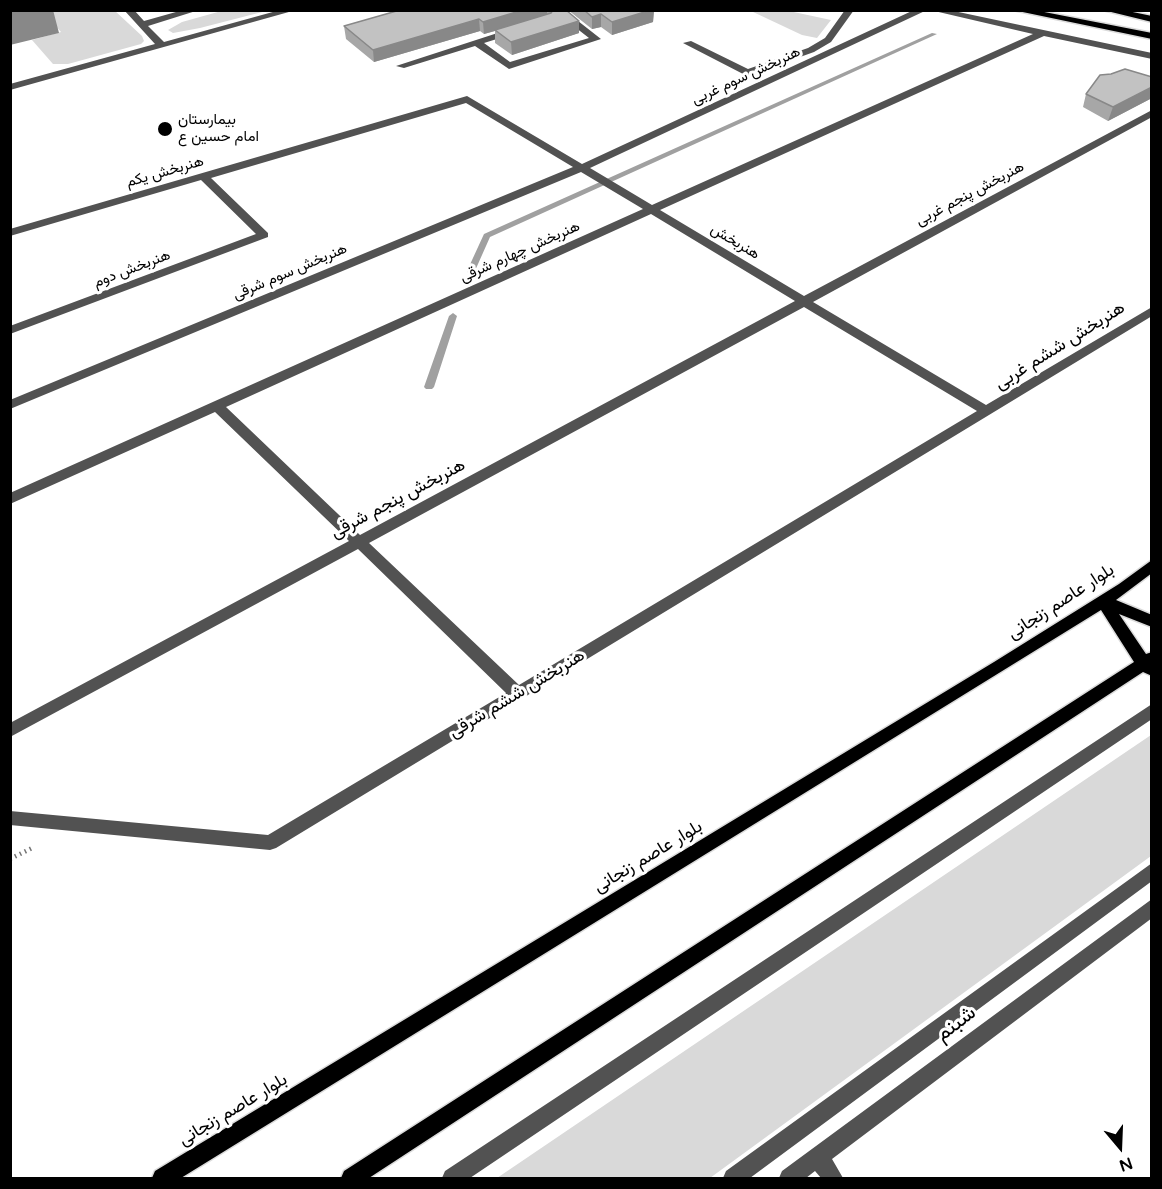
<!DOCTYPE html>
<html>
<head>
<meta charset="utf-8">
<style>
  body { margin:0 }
  #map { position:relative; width:1162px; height:1189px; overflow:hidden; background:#fff; font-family:"Varela Round",sans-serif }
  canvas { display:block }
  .frame { position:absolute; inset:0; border:12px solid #000; pointer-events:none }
  .north { position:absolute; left:1090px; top:1117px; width:60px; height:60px; -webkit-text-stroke:4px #fff; paint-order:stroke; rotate:161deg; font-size:16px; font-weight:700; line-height:24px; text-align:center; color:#000 }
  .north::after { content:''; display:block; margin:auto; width:21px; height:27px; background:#000; clip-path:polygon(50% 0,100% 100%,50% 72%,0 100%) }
</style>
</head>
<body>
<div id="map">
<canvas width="1162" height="1189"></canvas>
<div class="frame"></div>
<div class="north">N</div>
</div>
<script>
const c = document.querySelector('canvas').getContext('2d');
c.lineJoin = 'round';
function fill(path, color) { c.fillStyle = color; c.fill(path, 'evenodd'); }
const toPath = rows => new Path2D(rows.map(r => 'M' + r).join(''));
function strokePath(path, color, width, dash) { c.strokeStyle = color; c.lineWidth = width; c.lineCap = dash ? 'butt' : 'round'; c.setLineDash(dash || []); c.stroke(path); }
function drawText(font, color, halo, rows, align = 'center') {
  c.font = font + ' "Varela Round",Vazirmatn,sans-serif'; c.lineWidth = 6; c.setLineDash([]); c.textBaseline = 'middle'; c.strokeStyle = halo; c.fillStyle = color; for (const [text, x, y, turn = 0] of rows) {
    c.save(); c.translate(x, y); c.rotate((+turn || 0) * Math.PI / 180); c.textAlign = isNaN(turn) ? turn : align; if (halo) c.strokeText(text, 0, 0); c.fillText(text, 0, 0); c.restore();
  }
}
fill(toPath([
  [62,10,114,10,142,36,144,41,141,44,68,64,53,64,32,40,61,32,45,14],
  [225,10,266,11,200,28,173,33,168,30,182,22],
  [751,11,789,11,831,20,817,38,802,35],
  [1151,735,1151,856,710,1178,497,1178]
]), '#d9d9d9');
fill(toPath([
  [932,33,937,34,490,237,474,273,468,273,467,271,484,234,932,33],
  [453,313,457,316,434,387,432,389,426,389,424,387,449,316,453,313]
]), '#a0a0a0');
const major = toPath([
  [1013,10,1034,10,1152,33,1152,39,1013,10],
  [1103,10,1123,10,1152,16,1152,22,1103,10],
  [1152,560,1152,573,1116,600,1152,615,1152,627,1119,614,1146,654,1152,652,1152,676,1143,672,369,1178,341,1178,344,1171,1134,662,1101,610,181,1178,152,1178,155,1171,994,662,1119,584,1152,560]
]);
strokePath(major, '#dbdbdb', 3);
strokePath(toPath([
  [10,859,32,848]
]), '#747474', 4.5, [1.5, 4]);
fill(toPath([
  [124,10,134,10,144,21,183,10,199,10,148,26,164,42,280,10,296,10,10,90,10,84,155,44,124,10],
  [553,10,564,10,601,39,509,69,475,46,404,68,396,66,513,28,516,29,516,33,484,43,510,62,589,38,553,10],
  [845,10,854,10,831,42,814,52,747,76,683,43,691,41,748,69,808,48,825,38,845,10],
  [914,10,927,10,590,168,652,205,1033,34,930,10,949,10,1152,53,1152,59,1044,36,660,210,804,296,1152,110,1152,117,813,302,986,405,1152,307,1152,316,276,848,270,850,10,825,10,811,268,835,506,693,358,549,10,737,10,723,349,541,215,412,10,504,10,493,643,209,581,172,10,409,10,400,573,167,466,103,211,178,268,233,268,237,10,334,10,326,256,234,201,180,10,236,10,229,467,96,582,164,914,10],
  [651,214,795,301,360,535,226,407,651,214],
  [804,307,977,411,519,685,369,543,804,307],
  [1152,704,1152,719,470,1178,442,1178,445,1171,1152,704],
  [1152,863,1152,881,750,1178,723,1178,726,1171,1152,863],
  [1152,899,1152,918,832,1159,843,1178,821,1178,815,1171,806,1178,779,1178,782,1171,1152,899]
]), '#525252');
fill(major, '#000');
fill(toPath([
  [400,10,566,10,579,21,579,33,512,55,495,43,495,31,484,34,480,31,374,62,346,39,344,26],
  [568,10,654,10,653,22,612,35,601,27,592,29],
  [1152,77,1152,98,1108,121,1083,107,1086,94]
]), '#a7a7a7');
fill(toPath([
  [10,10,53,10,59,33,10,45],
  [523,10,547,10,547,16,484,34,483,22],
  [651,10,654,10,653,22,612,35,612,22],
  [601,14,601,27,592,29,592,17],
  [479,19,480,31,374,62,373,50],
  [579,21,579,33,512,55,511,42],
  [1152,87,1152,98,1108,121,1113,107]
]), '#888');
const building = toPath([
  [400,10,523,10,483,22,479,19,373,50,344,26,400,10],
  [553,10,566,10,579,21,511,42,495,30,551,13,553,10],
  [584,10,651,10,612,22,601,14,592,17,584,10],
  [1125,69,1152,77,1152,87,1113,107,1086,94,1100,75,1111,74,1125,69]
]);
fill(building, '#c2c2c2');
strokePath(building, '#888', 1.5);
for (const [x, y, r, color] of [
  [165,129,8,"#000"]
]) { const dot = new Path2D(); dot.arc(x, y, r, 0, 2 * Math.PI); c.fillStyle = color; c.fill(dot); strokePath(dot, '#fff', 2); }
drawText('15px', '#000', '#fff', [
  ["هنربخش سوم غربی",746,76,-25],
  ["هنربخش یکم",165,172,-16],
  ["هنربخش پنجم غربی",970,194,-28],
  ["هنربخش",735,242,31],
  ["هنربخش چهارم شرقی",520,252,-24],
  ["هنربخش دوم",132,269,-21],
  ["هنربخش سوم شرقی",290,272,-23]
]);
drawText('15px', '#000', '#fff', [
  ["بیمارستان",178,120],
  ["امام حسین ع",178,137]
], 'left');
drawText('18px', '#000', '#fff', [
  ["هنربخش ششم غربی",1060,346,-32],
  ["هنربخش پنجم شرقی",398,499,-28],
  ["بلوار عاصم زنجانی",1061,602,-33],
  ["هنربخش ششم شرقی",517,694,-31],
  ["بلوار عاصم زنجانی",648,857,-31],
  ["بلوار عاصم زنجانی",233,1110,-31]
]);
drawText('21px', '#000', '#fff', [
  ["شبنم",956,1024,-37]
]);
</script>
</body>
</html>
